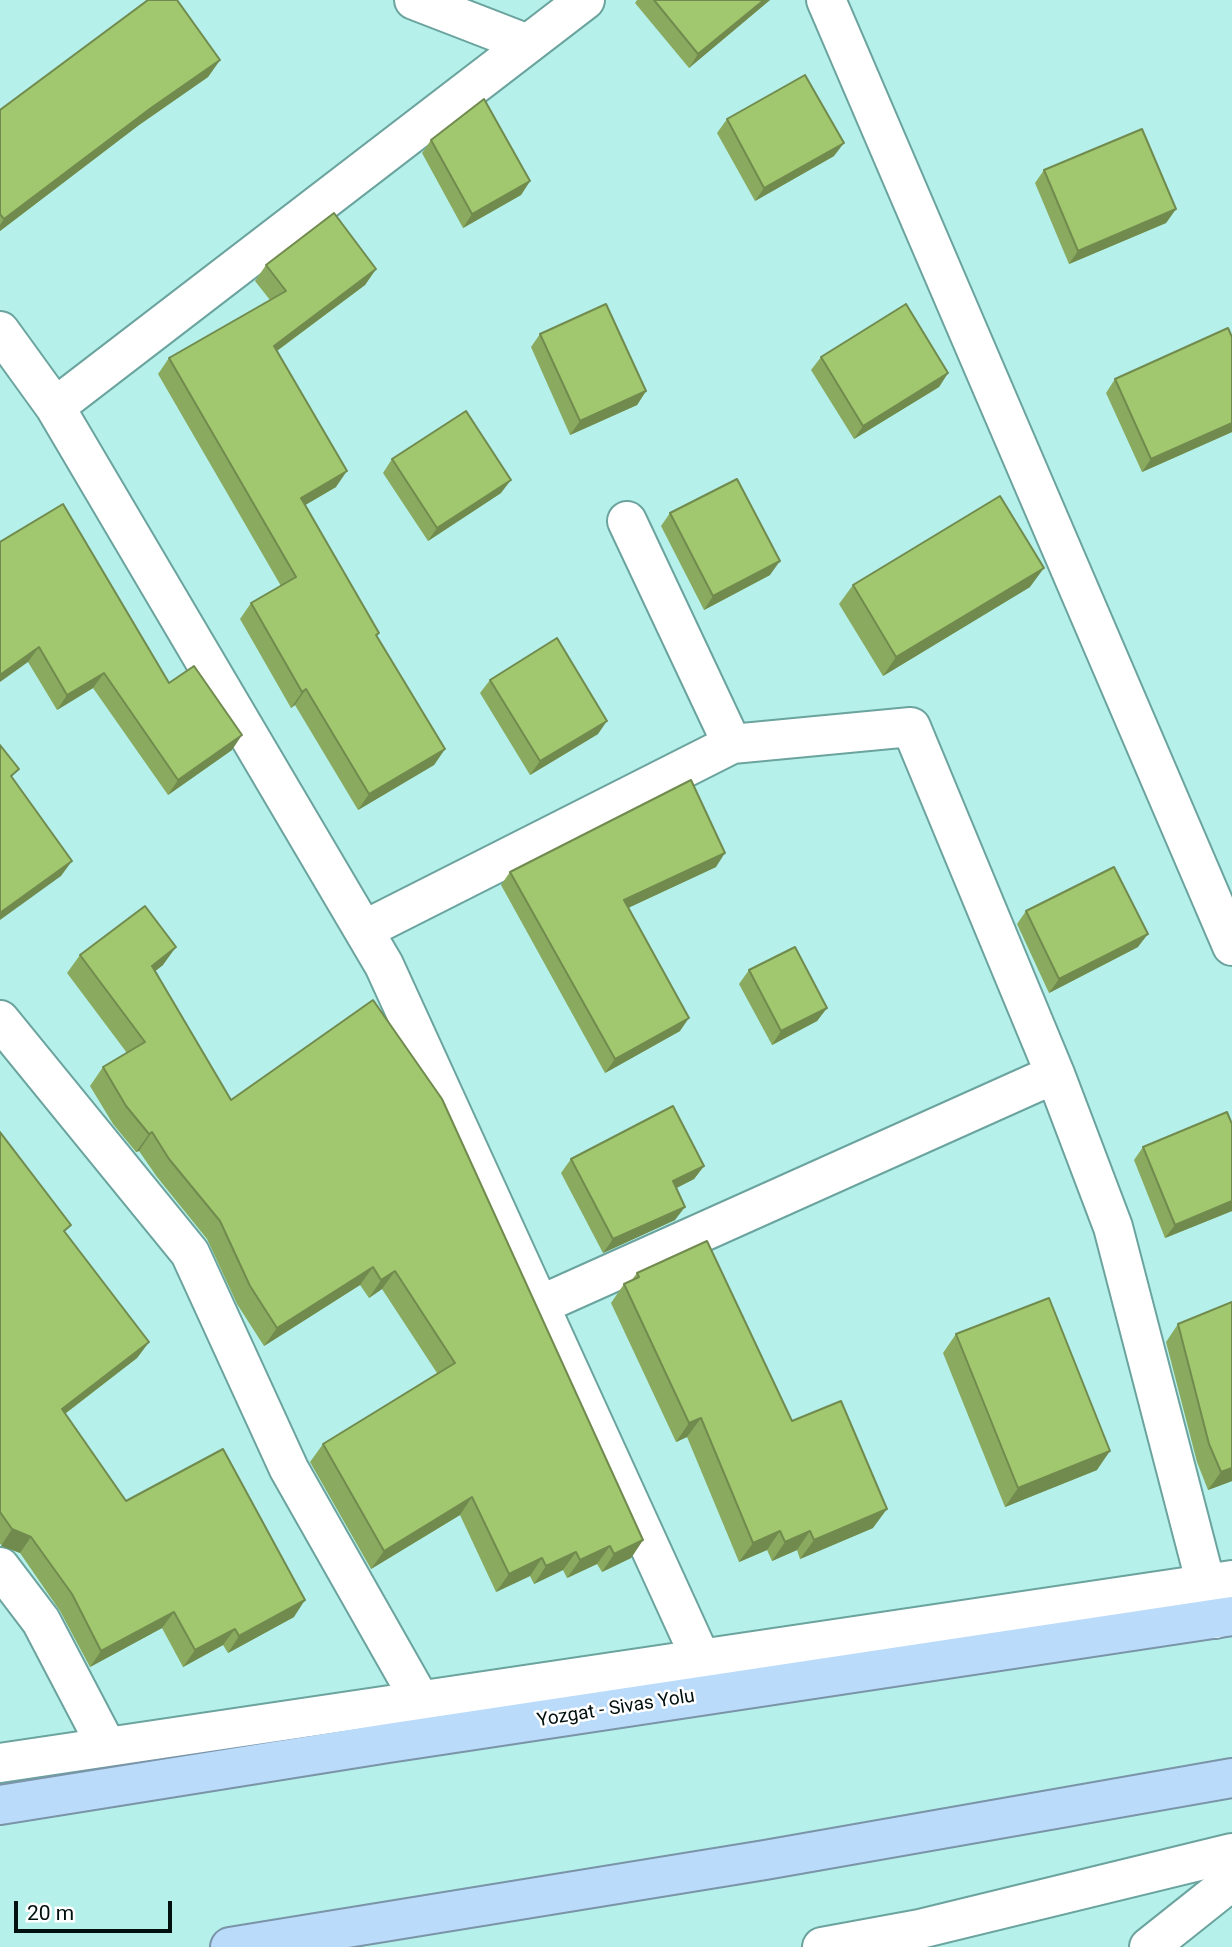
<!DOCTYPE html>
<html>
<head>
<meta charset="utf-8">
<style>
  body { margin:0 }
  #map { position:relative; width:1232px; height:1947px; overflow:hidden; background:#b5f0ea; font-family:Roboto,sans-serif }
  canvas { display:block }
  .scale { position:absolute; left:14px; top:1901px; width:158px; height:32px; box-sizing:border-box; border:4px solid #00100f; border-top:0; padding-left:9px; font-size:21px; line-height:24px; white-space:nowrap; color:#00100f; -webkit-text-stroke:5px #fff; paint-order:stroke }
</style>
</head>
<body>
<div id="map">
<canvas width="1232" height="1947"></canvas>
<div class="scale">20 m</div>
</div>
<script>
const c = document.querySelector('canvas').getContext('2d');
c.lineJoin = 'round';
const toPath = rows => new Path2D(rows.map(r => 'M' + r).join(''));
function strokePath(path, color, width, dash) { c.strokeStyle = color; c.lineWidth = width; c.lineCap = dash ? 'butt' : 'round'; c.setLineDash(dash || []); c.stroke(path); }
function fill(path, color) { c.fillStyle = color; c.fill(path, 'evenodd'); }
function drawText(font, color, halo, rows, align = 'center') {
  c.font = font + ' Roboto,sans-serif'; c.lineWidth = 5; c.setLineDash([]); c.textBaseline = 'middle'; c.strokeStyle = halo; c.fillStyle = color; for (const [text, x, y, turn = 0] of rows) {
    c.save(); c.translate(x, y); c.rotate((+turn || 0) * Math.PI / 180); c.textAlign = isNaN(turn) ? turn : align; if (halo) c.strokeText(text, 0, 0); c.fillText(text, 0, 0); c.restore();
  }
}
const street = toPath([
  [414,0,528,44],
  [826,0,1232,946],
  [0,331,55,407,384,965,701,1659],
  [55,407,585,0],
  [627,521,732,744],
  [364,930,732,744,911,727,1055,1074,1113,1227,1215,1619],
  [0,1020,190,1253,289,1469,420,1700],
  [540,1305,1055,1074],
  [0,1567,41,1621,107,1747],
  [0,1763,1232,1580],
  [822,1947,920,1929,1232,1853]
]);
const secondary = toPath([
  [1149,1947,1232,1881]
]);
const highway = toPath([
  [0,1805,388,1743,1232,1616],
  [230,1947,765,1860,1232,1778]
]);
strokePath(street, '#6ba39e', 42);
strokePath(secondary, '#6ba39e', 42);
strokePath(highway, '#7a94a8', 42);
strokePath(street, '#fff', 38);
strokePath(secondary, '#fff', 38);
strokePath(highway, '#bbdbfa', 38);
fill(toPath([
  [637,0,770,0,689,68,635,3],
  [220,60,208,77,139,125,0,231,0,110],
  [727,119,834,156,755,201,717,133],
  [431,140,530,181,521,195,463,228,422,153],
  [1044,170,1176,209,1166,223,1069,264,1035,183],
  [266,265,376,269,365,285,277,351,336,487,305,505,379,633,377,636,445,749,434,765,358,810,295,705,291,708,240,619,251,603,281,586,158,374,169,358,270,300,255,281],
  [540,334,646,391,637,405,570,435,531,347],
  [821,357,948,373,939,387,854,439,811,370],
  [1115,379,1232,432,1142,472,1106,393],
  [392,459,501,493,428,541,383,473],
  [670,513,770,575,704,610,661,526],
  [0,542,169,683,232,750,168,795,93,688,57,710,28,662],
  [853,585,1030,587,883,676,839,604],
  [490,680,598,734,530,775,480,693],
  [716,867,628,908,680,1031,605,1073,501,885,510,872],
  [1026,911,1138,947,1049,993,1017,924],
  [80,955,163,965,155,971,231,1100,373,1000,643,1540,631,1558,602,1572,597,1564,567,1578,563,1570,534,1584,530,1576,496,1592,460,1515,371,1569,310,1462,323,1444,437,1373,382,1289,369,1298,360,1285,264,1346,237,1304,207,1239,157,1177,139,1151,136,1152,113,1124,90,1086,103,1067,127,1053,67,973],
  [749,970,827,1008,817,1021,772,1045,739,984],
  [0,1132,66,1233,149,1342,137,1358,65,1414,126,1501,294,1617,228,1653,223,1645,183,1667,162,1628,90,1667,60,1611,20,1553,0,1544],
  [1143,1147,1232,1211,1165,1238,1134,1160],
  [571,1159,704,1166,694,1179,676,1188,675,1220,603,1253,561,1173],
  [637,1273,792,1421,873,1528,800,1559,797,1550,772,1561,767,1550,739,1562,687,1437,676,1442,611,1303,624,1284,631,1281],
  [1178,1324,1232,1481,1208,1490,1197,1462,1166,1342],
  [956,1334,1097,1470,1005,1507,943,1353]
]), '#8aab5f');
fill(toPath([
  [764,0,770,0,689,68,698,54],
  [220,60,208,77,139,125,0,231,0,225,4,219,151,108],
  [844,143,834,156,755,201,764,188],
  [530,181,521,195,463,228,472,214],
  [1176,209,1166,223,1069,264,1078,251],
  [376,269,365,285,263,361,274,346],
  [948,373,939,387,854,439,863,426],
  [646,391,637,405,570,435,580,421],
  [1232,423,1232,432,1142,472,1151,459],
  [347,471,336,487,290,514,301,498],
  [511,480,501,493,428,541,437,528],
  [780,561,770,575,704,610,713,596],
  [1044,568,1030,587,883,676,896,657],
  [39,647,28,662,0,682,0,675],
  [104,673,93,688,57,710,67,695],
  [306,689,295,705,291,708,302,692],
  [607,721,598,734,530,775,540,761],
  [242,735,232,750,168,795,178,780],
  [445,749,434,765,358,810,369,794],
  [725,853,716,867,615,914,624,900],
  [72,861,61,876,0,920,0,913],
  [1148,934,1138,947,1049,993,1059,979],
  [176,947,163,965,139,984,152,966],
  [827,1008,817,1021,772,1045,781,1031],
  [689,1018,680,1031,605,1073,615,1059],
  [152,1132,139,1151,136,1152,149,1134],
  [704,1166,694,1179,663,1195,673,1181],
  [1232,1201,1232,1211,1165,1238,1175,1225],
  [685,1207,675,1220,603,1253,613,1239],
  [373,1267,360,1285,264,1346,277,1328],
  [395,1271,382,1289,369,1298,381,1280],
  [149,1342,137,1358,50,1425,62,1409],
  [701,1418,687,1437,676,1442,689,1423],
  [1110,1451,1097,1470,1005,1507,1018,1488],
  [1232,1468,1232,1481,1208,1490,1221,1472],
  [472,1497,460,1515,371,1569,384,1551],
  [887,1509,873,1528,800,1559,814,1540],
  [12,1529,31,1537,20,1553,1,1546],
  [780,1531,767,1550,739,1562,753,1543],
  [810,1531,797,1550,772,1561,785,1542],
  [643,1540,631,1558,602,1572,614,1554],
  [610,1546,597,1564,567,1578,580,1560],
  [576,1552,563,1570,534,1584,546,1566],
  [542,1558,530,1576,496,1592,509,1574],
  [305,1600,294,1617,228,1653,239,1636],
  [174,1612,162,1628,90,1667,101,1651],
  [235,1629,223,1645,183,1667,195,1650]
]), '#718b4e');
const building = toPath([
  [148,0,177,0,220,60,151,108,4,219,0,214,0,110,148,0],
  [654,0,764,0,698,54,654,0],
  [805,75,844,143,764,188,727,119,805,75],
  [484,99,530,181,472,214,431,140,484,99],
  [1142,129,1176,209,1078,251,1044,170,1142,129],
  [334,213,376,269,274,346,347,471,301,498,379,633,376,635,445,749,369,794,306,689,302,692,251,603,296,577,169,358,286,291,266,265,334,213],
  [606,304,646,391,580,421,540,334,606,304],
  [906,304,948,373,863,426,821,357,906,304],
  [1228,328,1232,337,1232,423,1151,459,1115,379,1228,328],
  [466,411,511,480,437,528,392,459,466,411],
  [737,479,780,561,713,596,670,513,737,479],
  [1000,496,1044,568,896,657,853,585,1000,496],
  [63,504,169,683,194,666,242,735,178,780,104,673,67,695,39,647,0,675,0,542,63,504],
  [557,638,607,721,540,761,490,680,557,638],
  [0,745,19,769,11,776,72,861,0,913,0,745],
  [691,780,725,853,624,900,689,1018,615,1059,510,872,691,780],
  [1114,867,1148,934,1059,979,1026,911,1114,867],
  [145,906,176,947,152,966,231,1100,373,1000,442,1099,643,1540,614,1554,610,1546,580,1560,576,1552,546,1566,542,1558,509,1574,472,1497,384,1551,323,1444,455,1363,395,1271,381,1280,373,1267,277,1328,250,1286,220,1221,169,1159,152,1132,149,1134,126,1106,103,1067,145,1042,80,955,145,906],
  [795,947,827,1008,781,1031,749,970,795,947],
  [673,1106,704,1166,673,1181,685,1207,613,1239,571,1159,673,1106],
  [1227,1112,1232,1124,1232,1201,1175,1225,1143,1147,1227,1112],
  [0,1132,71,1225,64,1231,149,1342,62,1409,126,1501,223,1449,305,1600,239,1636,235,1629,195,1650,174,1612,101,1651,72,1594,31,1537,12,1529,0,1512,0,1132],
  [707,1241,792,1421,841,1401,887,1509,814,1540,810,1531,785,1542,780,1531,753,1543,701,1418,689,1423,624,1284,639,1277,637,1273,707,1241],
  [1049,1298,1110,1451,1018,1488,956,1334,1049,1298],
  [1232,1302,1232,1468,1221,1472,1209,1444,1178,1324,1232,1302]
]);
fill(building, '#a1c76f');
strokePath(building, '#718b4e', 2);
drawText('19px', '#00100f', '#fff', [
  ["Yozgat - Sivas Yolu",616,1709,-9]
]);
</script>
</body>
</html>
